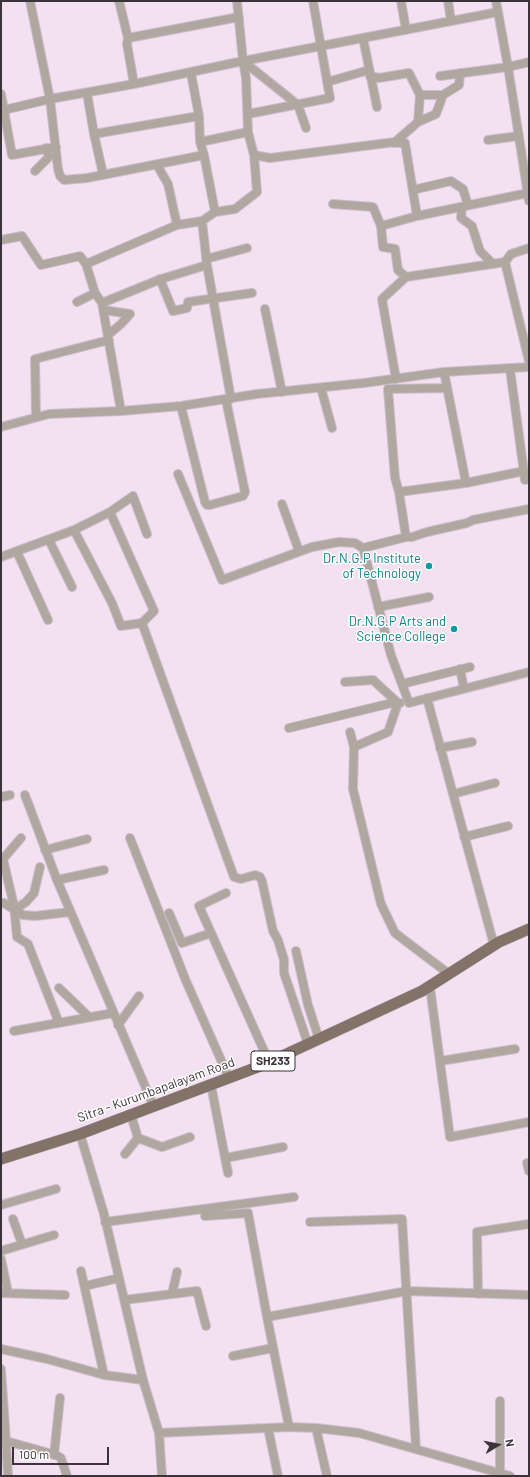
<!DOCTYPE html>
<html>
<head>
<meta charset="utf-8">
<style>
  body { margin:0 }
  #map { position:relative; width:530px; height:1477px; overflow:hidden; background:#f3e0f1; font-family:Barlow,sans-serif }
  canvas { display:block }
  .frame { position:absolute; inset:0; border:2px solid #3a3339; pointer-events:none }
  .north { position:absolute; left:478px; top:1425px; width:40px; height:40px; -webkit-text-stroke:3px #fff; paint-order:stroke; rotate:80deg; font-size:11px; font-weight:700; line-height:16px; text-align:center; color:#3a3339 }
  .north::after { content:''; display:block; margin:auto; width:14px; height:18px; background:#3a3339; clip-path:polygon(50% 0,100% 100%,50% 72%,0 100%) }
  .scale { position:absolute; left:12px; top:1447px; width:97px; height:18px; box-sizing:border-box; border:2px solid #3a3339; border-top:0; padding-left:5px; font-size:12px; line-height:14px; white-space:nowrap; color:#3a3339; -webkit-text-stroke:3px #fff; paint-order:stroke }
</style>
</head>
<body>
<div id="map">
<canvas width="530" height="1477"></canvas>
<div class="frame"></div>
<div class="north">N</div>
<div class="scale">100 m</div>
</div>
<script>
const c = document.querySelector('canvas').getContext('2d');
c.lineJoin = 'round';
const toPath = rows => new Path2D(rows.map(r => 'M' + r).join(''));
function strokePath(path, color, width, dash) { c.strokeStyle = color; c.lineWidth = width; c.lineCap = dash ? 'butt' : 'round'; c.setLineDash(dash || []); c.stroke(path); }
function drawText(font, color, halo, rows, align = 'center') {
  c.font = font + ' Barlow,sans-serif'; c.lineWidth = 3; c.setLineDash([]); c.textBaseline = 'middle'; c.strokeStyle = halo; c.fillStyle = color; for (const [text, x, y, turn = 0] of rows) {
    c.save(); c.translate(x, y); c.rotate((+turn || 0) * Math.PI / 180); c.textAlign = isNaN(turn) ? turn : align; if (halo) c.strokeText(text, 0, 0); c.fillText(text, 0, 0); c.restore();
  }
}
const minor = toPath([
  [30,1,50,99,58,169,60,176,64,180,87,178,204,155],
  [119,1,128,38,127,44,134,84],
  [401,1,406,30],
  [448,1,451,21],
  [496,1,508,67,529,201],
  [128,38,239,17],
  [363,38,377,107],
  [243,61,498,12],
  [243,61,298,105,306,128],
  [370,76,379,78,409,73,420,95,418,122],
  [440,76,508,67,529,62],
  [327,82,369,70],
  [87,93,94,134,199,116,191,73],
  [1,94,12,155,56,147],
  [420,95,443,95],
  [4,110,50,99,134,84,243,61,237,1],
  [248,114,330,98,313,1],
  [94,134,103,174],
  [488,140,519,136],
  [200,142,248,132],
  [394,143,405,143,417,216],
  [254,155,270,158,395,142,418,122,436,114,443,95,459,85,460,73],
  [157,165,168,184,177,225],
  [35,171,49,157,46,148],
  [413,190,451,181,463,189,468,205],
  [333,204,373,207,381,226,383,247,395,249,398,270,406,277,382,299,396,379],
  [462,207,461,218,472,226,480,251,493,264],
  [215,212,235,209,257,192,254,155,248,132,246,78,243,61],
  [202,221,207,265,231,399],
  [381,226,417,216,528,193],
  [1,240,22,236,41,265,80,256,86,264,95,293,102,303,121,411],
  [206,259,247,248],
  [505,262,529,361],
  [86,264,177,225,202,221,215,212,204,155,200,142,199,116],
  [406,277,505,262,511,254,529,248],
  [160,279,173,311,187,308,188,302,252,293],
  [77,302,95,293],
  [102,303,161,279,207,265],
  [265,309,282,392],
  [104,310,130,314,121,324,108,335],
  [510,369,525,480,529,479],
  [444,372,466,483],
  [321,388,332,428],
  [181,406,205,502,207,505,210,505,243,496,245,492,226,400],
  [36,417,35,359,109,340],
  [1,427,49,414,121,411,181,406,257,394,364,383,444,372,529,367],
  [178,474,222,580,312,547,339,542,355,543,363,548,391,655,409,703,529,672],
  [399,492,466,483,524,471],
  [282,504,299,551],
  [110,512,154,611,142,623,234,877,241,879,255,875,260,877,262,881,273,931,278,940,284,960,284,973,308,1044],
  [74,530,112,603,121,626,142,623],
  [406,537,399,492,395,478,388,389,447,388],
  [49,540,72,587],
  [363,548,406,537,412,537,427,532,467,523,473,520,529,509],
  [17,552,48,620],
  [1,557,74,530,110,512,133,496,147,534],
  [378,607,429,597],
  [460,669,464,688],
  [345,682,373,680,398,703,388,732,354,747],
  [402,684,470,667],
  [427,698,494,945],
  [289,728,396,702,400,703],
  [350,732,354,747,353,789,381,904,395,933,449,974],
  [440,748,472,742],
  [453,794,495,783],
  [25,795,57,880,154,1107],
  [1,797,10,795],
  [464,837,508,826],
  [130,838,186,981,229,1078],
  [45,850,87,839],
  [1,859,3,859,21,838],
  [3,859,14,906,17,937,28,944,59,1023],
  [57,880,104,870],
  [226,893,199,906,269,1062],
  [1,903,4,903,23,915,35,916,70,912],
  [14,910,26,902,34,893,40,867],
  [169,913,182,943,211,933],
  [296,951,308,1005,319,1039],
  [430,987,450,1137,529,1122],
  [59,988,89,1017],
  [118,1025,139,996],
  [14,1031,113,1013],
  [440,1061,515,1049],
  [211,1085,228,1173],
  [131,1115,138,1138],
  [80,1134,104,1214,143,1380],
  [125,1154,138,1138,162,1147,190,1137],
  [225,1158,283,1147],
  [527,1163,529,1171],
  [1,1205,56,1189],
  [205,1216,248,1213,267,1317,289,1427],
  [13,1219,22,1244],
  [105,1222,294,1197],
  [310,1222,402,1219,416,1449],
  [1,1251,54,1235],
  [1,1259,8,1293],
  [81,1271,104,1375],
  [85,1286,119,1278],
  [1,1293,65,1295],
  [172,1294,177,1272],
  [478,1294,477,1232,529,1224],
  [124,1300,197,1291,206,1326],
  [267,1317,407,1291,529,1295],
  [1,1349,47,1359,104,1375,143,1380,159,1433,289,1427,316,1428,359,1433,510,1476],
  [233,1356,273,1348],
  [1,1369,6,1441,56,1455,61,1458,67,1476],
  [268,1428,278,1476],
  [316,1428,327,1476],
  [159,1433,162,1476],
  [6,1441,8,1476],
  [54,1455,60,1398],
  [500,1473,500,1401]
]);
const primary = toPath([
  [1,1159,80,1134,263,1065,422,991,499,942,529,929]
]);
strokePath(minor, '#cebdcc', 10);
strokePath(primary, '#cebdcc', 12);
strokePath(minor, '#b1a7a1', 8);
strokePath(primary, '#837268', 11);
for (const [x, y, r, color] of [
  [429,566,4,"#0f9aa8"],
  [454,629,4,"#0f9aa8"]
]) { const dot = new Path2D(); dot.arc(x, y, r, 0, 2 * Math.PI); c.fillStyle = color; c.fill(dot); strokePath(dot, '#fff', 1.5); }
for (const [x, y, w] of [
  [273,1061,44]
]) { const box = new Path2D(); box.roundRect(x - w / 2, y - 10, w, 20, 3); c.fillStyle = '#fff'; c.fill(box); strokePath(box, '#3a3339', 1); }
drawText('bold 12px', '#3a3339', null, [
  ["SH233",273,1061]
]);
drawText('13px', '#0d838f', '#fff', [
  ["Dr.N.G.P Institute",421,559],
  ["of Technology",421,574],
  ["Dr.N.G.P Arts and",446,622],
  ["Science College",446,637]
], 'right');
drawText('13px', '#3a3339', '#fff', [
  ["Sitra - Kurumbapalayam Road",156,1090,-20]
]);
</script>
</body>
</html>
